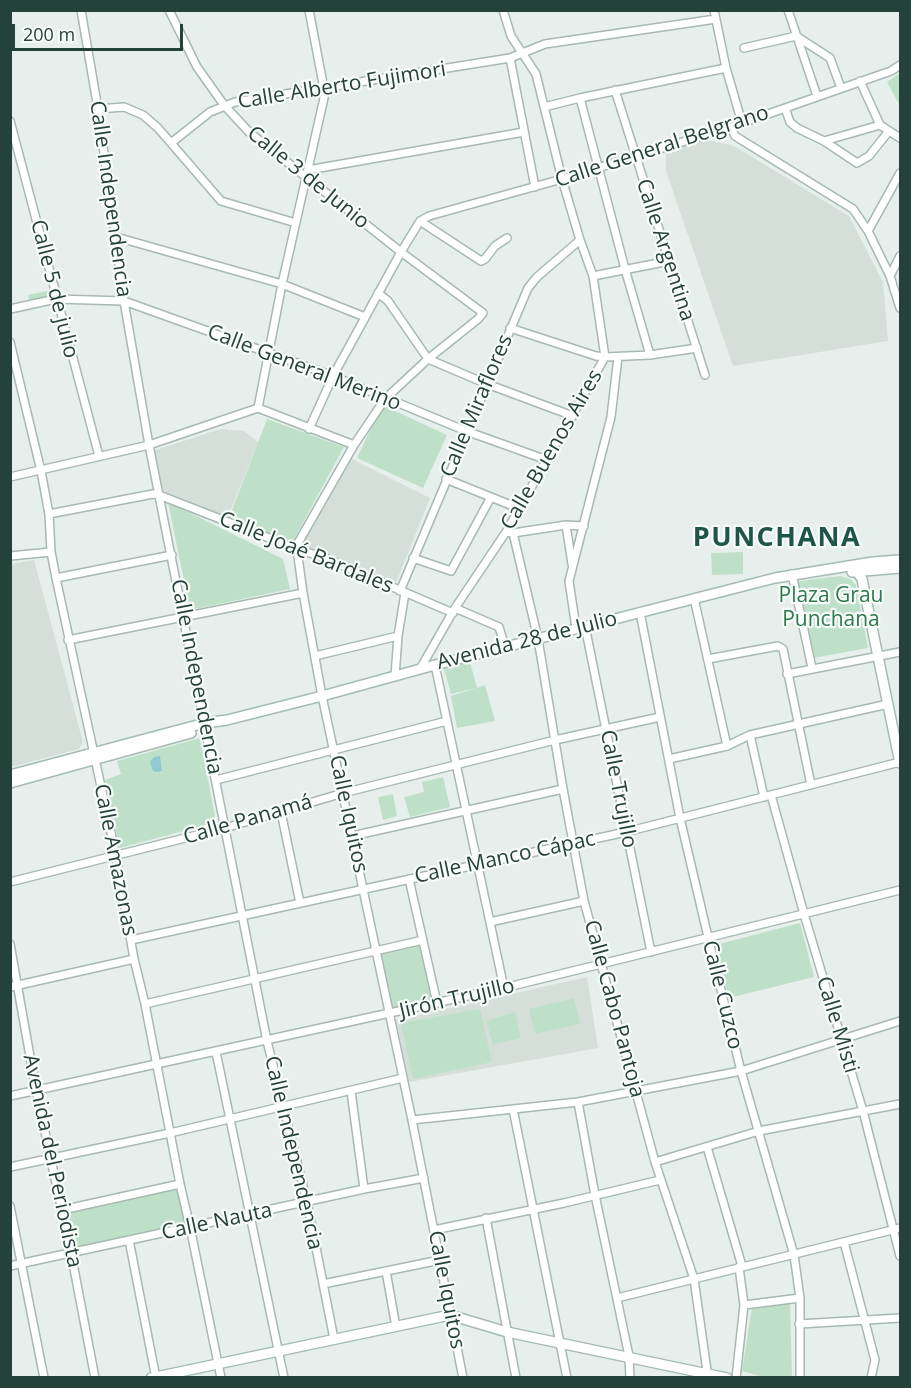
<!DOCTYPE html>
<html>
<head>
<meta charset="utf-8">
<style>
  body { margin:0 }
  #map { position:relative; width:911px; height:1388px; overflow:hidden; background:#e6efeb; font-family:"Open Sans",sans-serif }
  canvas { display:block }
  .frame { position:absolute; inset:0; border:12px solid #24423a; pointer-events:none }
  .scale { position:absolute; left:12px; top:24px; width:171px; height:27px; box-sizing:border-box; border:3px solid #24423a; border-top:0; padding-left:8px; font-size:18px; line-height:21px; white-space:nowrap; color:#24423a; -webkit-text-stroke:4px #f7fbf9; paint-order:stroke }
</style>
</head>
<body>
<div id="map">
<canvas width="911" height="1388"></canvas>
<div class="frame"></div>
<div class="scale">200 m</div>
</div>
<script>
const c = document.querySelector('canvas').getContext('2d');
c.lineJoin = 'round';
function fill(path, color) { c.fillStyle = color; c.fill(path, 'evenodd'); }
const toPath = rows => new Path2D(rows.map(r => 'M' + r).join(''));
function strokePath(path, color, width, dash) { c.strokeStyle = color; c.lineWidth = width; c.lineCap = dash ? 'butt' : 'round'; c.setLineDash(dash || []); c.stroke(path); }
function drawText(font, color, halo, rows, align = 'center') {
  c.font = font + ' "Open Sans",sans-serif'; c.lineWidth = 4.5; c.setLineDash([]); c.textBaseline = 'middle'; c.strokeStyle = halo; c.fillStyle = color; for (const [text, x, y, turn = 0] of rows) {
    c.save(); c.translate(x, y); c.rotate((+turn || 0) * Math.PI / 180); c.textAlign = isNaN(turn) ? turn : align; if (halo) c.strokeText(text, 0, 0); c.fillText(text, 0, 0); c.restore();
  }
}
fill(toPath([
  [705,139,734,146,849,216,883,282,888,341,733,366,666,171,666,152],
  [220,429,244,431,258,442,228,517,159,489,153,451],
  [350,458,430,498,396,583,301,544,301,540],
  [34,560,83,742,79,749,11,767,11,564],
  [587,977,598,1048,409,1082,396,1020]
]), '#d4dfda');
fill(toPath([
  [900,73,900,106,887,82],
  [52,290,54,299,30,304,28,295],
  [382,405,447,435,423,488,357,458],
  [267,419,344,447,292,543,229,518],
  [168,502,283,559,290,589,190,610],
  [743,552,743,574,712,575,711,553],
  [840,576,850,579,856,585,868,648,813,658,798,585,800,581],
  [470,662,477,688,485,685,495,721,457,728,451,696,476,688,451,694,444,669],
  [200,738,216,822,120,848,105,780,121,774,117,761],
  [443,777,450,807,410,817,404,797,424,792,422,782],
  [393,794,397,816,383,820,378,797],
  [800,923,814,977,729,998,715,945],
  [420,938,434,1001,393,1010,380,949],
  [574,998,580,1024,535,1034,529,1009],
  [480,1009,492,1062,413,1079,401,1023],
  [515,1012,521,1038,493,1044,486,1021],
  [174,1188,178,1190,185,1222,180,1225,78,1247,75,1243,69,1213,74,1210],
  [790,1304,792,1377,764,1377,742,1371,752,1307]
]), '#bfe0c8');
fill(toPath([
  [160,756,162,771,156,772,153,771,150,762,154,757]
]), '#8ec9d4');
const street = toPath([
  [81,10,98,109,124,301,149,445,267,1041,307,1202,334,1339],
  [169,10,197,67,224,105,249,132,401,252,483,313,478,319,428,359,385,399,354,445,298,543,297,549,303,593,322,696,412,1120,463,1378],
  [714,10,726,68,742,123],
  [788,10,817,96],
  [744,48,796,36,830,58,841,88],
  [510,58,535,187],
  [860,81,880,125,900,138],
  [615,90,705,375],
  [580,98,625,269,650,355],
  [544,107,580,98,726,68],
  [785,108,790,122,797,128,824,141,857,163,869,156,889,131],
  [98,109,124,107,143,115,158,128,221,201,296,223],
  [10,121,99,456],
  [731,127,735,136,853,209,868,231,890,276,900,308],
  [824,141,880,125],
  [171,143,210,112,235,102,510,58,545,44,716,19],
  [308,170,524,132],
  [420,221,481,261,485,259,495,246,507,238],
  [868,231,900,173],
  [116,237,282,284,365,317],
  [593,276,669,261],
  [890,276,900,256],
  [378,293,388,301,428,359,487,384,573,416],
  [10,309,56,299,124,301,333,376,466,431,547,460],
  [510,328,596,356,605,357,650,355,697,348],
  [10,342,41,471,49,514,51,552,56,578,116,856,134,959,145,1004,180,1184,190,1227,221,1378],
  [258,408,282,284,324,98,324,89,309,10],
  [309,429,333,376,401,252,420,221,429,216,562,179,731,127,891,71,900,65],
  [10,477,149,445,258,408,354,445],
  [446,479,518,508],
  [49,514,153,494,159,495,297,549,325,558,453,613],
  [566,525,572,564],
  [506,532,513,533,538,639,563,789,584,901,655,1162,694,1279,708,1378],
  [513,533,566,525,584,526],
  [10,556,51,552],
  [413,558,451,571,491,497],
  [792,574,812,668],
  [56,578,172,555],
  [400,591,528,288,537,277,580,240],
  [694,598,727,746],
  [455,608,499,627,505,647],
  [640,612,680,818,708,937,741,1071,794,1255,800,1298,800,1378],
  [585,626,651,952],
  [576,628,569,581,611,417,618,357],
  [68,640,303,593],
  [315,656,398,636],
  [708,659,778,646,783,649,811,785],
  [435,665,504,988],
  [420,669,455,608,506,532,605,357,593,276,580,240,562,179,536,74,511,36,503,10],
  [787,674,900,652],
  [395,676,398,636,405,593],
  [750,735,764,797],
  [669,759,727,746,750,735,888,704],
  [216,780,447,721],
  [771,795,804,914,863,1111,900,1256],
  [281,812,300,903],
  [352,836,563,789],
  [409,879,437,1003],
  [10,882,225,828,343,793,555,740,660,717],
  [490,922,584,901],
  [131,940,626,832,900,762],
  [10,944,36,1090,71,1253,95,1378],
  [10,987,134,959],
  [145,1004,423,940],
  [216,1052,284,1378],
  [351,1091,364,1189],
  [10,1096,504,988,900,890],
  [578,1102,595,1195,629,1356,630,1378],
  [513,1109,567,1378],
  [412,1120,578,1102,741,1071,900,1021],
  [707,1147,742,1266],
  [655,1162,759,1131,900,1104],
  [10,1167,170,1133,403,1078],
  [10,1206,44,1378],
  [62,1210,180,1184],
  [486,1218,516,1378],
  [434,1230,564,1203,660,1180],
  [129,1240,156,1378],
  [844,1242,875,1360,871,1378],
  [10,1266,364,1189,424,1178],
  [386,1271,396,1327],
  [323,1284,440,1260],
  [617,1298,900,1228],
  [744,1305,800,1298],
  [799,1324,900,1318],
  [736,1378,744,1305,739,1267]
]);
const secondary = toPath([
  [847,566,857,572,862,579,900,763],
  [852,572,900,568],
  [10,775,205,723,227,720,322,696,435,665,775,578,873,562,900,560],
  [10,783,191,733],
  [151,1378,450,1315,507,1332,727,1378]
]);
strokePath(street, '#a8b8b2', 10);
strokePath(secondary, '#a4bbb3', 12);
strokePath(street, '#fff', 7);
strokePath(secondary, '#fff', 9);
drawText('21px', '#24423a', '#f7fbf9', [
  ["Calle Alberto Fujimori",342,86,-9],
  ["Calle General Belgrano",662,147,-18],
  ["Calle 3 de Junio",308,178,39],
  ["Calle Independencia",110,199,82],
  ["Calle Argentina",665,250,72],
  ["Calle 5 de julio",54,289,76],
  ["Calle General Merino",304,368,21],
  ["Calle Miraflores",477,406,-67],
  ["Calle Buenos Aires",552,450,-60],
  ["Calle Joaé Bardales",306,553,22],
  ["Avenida 28 de Julio",527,641,-14],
  ["Calle Independencia",196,677,79],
  ["Calle Trujillo",618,789,79],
  ["Calle Iquitos",348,814,78],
  ["Calle Panamá",248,820,-16],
  ["Calle Manco Cápac",505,858,-12],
  ["Calle Amazonas",115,860,79],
  ["Calle Cuzco",722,995,76],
  ["Jirón Trujillo",457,999,-13],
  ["Calle Cabo Pantoja",614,1009,75],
  ["Calle Misti",837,1025,73],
  ["Calle Independencia",293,1153,77],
  ["Avenida del Periodista",52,1161,78],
  ["Calle Nauta",217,1222,-12],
  ["Calle Iquitos",446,1290,79]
]);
drawText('21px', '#2d7a4b', '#f7fbf9', [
  ["Plaza Grau",831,596],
  ["Punchana",831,620]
]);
c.letterSpacing = '1.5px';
drawText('bold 27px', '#1f5548', '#f7fbf9', [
  ["PUNCHANA",777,538]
]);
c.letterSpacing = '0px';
</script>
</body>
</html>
